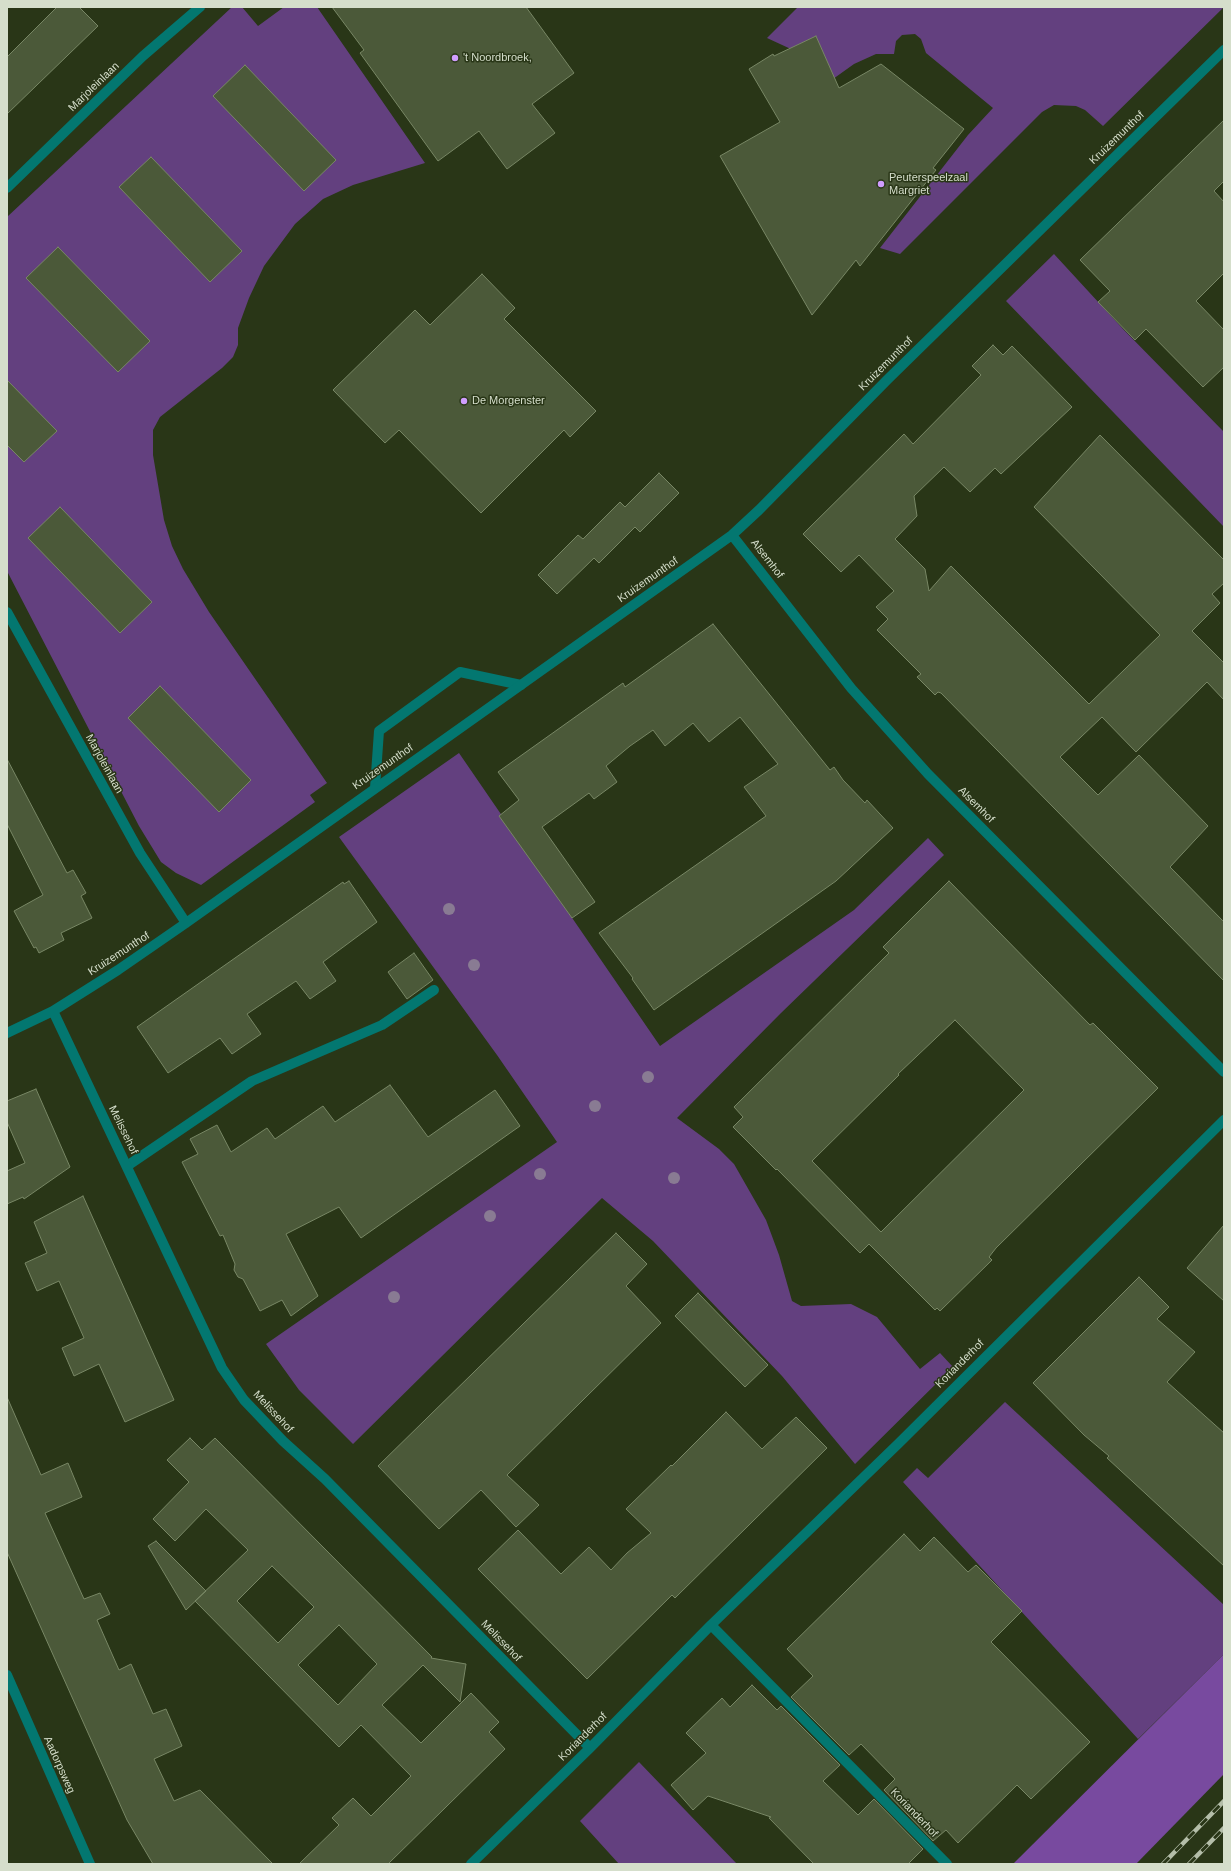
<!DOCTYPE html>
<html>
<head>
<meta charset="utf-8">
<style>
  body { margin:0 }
  #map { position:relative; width:1231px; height:1871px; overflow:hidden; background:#293617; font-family:Arial,sans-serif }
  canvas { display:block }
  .frame { position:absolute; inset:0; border:8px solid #d5decb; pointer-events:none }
</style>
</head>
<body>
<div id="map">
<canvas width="1231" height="1871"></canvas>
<div class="frame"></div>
</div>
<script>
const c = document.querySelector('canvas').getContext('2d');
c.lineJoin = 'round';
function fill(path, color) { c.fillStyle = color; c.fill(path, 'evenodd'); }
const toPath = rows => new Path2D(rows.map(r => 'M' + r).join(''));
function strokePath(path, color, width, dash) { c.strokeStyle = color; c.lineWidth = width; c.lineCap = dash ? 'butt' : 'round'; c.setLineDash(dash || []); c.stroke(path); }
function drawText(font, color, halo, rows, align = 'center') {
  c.font = font + ' Arial,sans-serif'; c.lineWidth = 3; c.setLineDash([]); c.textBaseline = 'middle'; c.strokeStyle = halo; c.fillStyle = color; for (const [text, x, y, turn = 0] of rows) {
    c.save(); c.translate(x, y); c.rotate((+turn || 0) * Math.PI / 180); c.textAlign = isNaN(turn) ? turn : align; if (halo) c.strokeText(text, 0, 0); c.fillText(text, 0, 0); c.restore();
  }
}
fill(toPath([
  [232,7,242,7,258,26,284,7,317,7,425,163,353,185,323,199,295,224,264,266,249,298,238,328,238,345,233,357,222,368,160,417,153,430,153,455,164,520,172,546,183,569,209,612,327,783,310,795,315,802,201,885,176,873,161,862,139,826,7,571,7,217],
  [798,7,1224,7,1103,126,1085,110,1076,106,1054,105,1042,112,900,254,880,248,968,135,993,108,926,53,921,39,915,34,902,35,896,41,894,54,876,54,854,64,833,79,793,50,767,38],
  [1054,254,1123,329,1224,432,1224,527,1006,301],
  [459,753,660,1046,854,910,928,838,944,855,781,1013,677,1118,719,1149,734,1164,766,1220,779,1255,792,1301,801,1306,851,1304,877,1317,920,1369,940,1353,953,1367,855,1464,782,1376,653,1241,602,1198,353,1444,299,1390,266,1344,557,1142,497,1055,339,837],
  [1005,1402,1224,1605,1224,1654,1138,1739,903,1482,917,1468,928,1478],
  [639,1762,737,1864,619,1864,580,1821]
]), '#63407f');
fill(toPath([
  [1224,1654,1224,1774,1136,1864,1013,1864]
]), '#784a9f');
const building = toPath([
  [57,7,79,7,98,26,7,114,7,57,57,7],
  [332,7,526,7,574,73,532,104,555,133,507,169,479,131,438,161,360,53,364,50,332,7],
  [816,36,839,88,881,64,964,129,933,168,936,170,860,266,856,260,812,315,720,156,780,122,749,69,773,54,774,56,816,36],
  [245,65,336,160,304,191,213,96,245,65],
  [1224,120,1224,181,1214,191,1224,202,1224,273,1196,301,1224,330,1224,367,1203,387,1146,329,1135,340,1098,302,1110,291,1080,260,1224,120],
  [151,157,242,251,210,282,119,187,151,157],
  [58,247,150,341,118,372,26,278,58,247],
  [482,274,515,308,504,319,596,411,570,437,564,430,481,513,399,430,385,443,333,390,415,310,430,325,482,274],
  [993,345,1003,355,1012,346,1072,407,1001,474,995,468,970,492,944,467,914,496,917,516,895,539,925,569,929,591,951,566,1089,704,1160,635,1034,507,1100,435,1224,560,1224,583,1212,594,1220,603,1192,631,1224,663,1224,700,1207,682,1136,752,1102,717,1060,757,1098,795,1139,755,1208,826,1170,867,1224,922,1224,981,941,693,938,692,935,695,917,677,921,674,877,630,888,619,876,607,894,591,859,555,841,572,803,534,904,434,913,444,981,375,972,366,993,345],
  [7,380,57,431,24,462,7,445,7,380],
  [659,473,679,493,640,532,635,527,599,563,594,558,557,594,538,575,578,535,583,539,620,502,625,507,659,473],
  [60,507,152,602,120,633,28,538,60,507],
  [713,624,830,770,834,767,843,780,865,803,867,800,893,828,836,881,654,1010,632,979,633,978,599,933,766,816,744,787,778,764,740,717,709,742,693,723,665,746,653,730,630,746,606,766,617,782,594,799,589,793,542,827,595,902,572,918,499,816,519,800,498,772,623,683,625,687,713,624],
  [160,686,251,780,219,812,128,718,160,686],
  [7,759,67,873,73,870,86,893,81,896,92,918,61,933,64,940,39,953,36,947,34,948,14,911,43,895,7,824,7,759],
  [349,881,377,922,323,962,336,981,310,999,296,981,247,1014,261,1034,232,1054,220,1038,168,1073,137,1027,343,882,344,884,349,881],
  [949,881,1090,1025,1093,1023,1158,1088,996,1248,989,1257,992,1260,940,1311,937,1308,935,1310,869,1244,860,1253,777,1169,776,1170,733,1127,743,1117,734,1107,889,953,883,947,949,881],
  [955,1020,1024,1090,881,1232,812,1161,899,1075,898,1074,955,1020],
  [414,953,433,980,407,999,388,972,414,953],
  [390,1085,428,1137,495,1090,520,1126,361,1238,339,1207,286,1234,318,1296,291,1316,282,1300,260,1311,243,1279,238,1277,234,1270,235,1264,223,1235,220,1236,182,1162,198,1154,190,1139,217,1125,231,1152,267,1128,275,1139,323,1106,335,1122,390,1085],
  [36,1089,70,1167,24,1199,23,1197,7,1204,7,1171,25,1163,7,1122,7,1101,36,1089],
  [83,1196,174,1400,125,1422,99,1364,74,1376,62,1348,84,1338,59,1281,37,1291,25,1263,47,1253,34,1222,83,1196],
  [1224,1225,1224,1301,1187,1268,1224,1225],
  [616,1233,647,1264,626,1286,661,1323,507,1475,539,1505,516,1527,481,1490,439,1529,378,1466,616,1233],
  [1139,1277,1169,1307,1157,1319,1195,1352,1167,1382,1224,1433,1224,1566,1107,1458,1109,1456,1084,1435,1033,1383,1139,1277],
  [698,1293,768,1365,745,1387,675,1316,698,1293],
  [7,1397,41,1475,68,1463,82,1497,45,1513,84,1599,100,1593,110,1614,97,1620,119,1670,131,1664,153,1714,166,1709,182,1746,154,1759,174,1801,200,1790,273,1864,153,1864,127,1820,7,1552,7,1397],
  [726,1412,762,1449,796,1417,827,1448,675,1598,672,1595,587,1679,478,1569,518,1530,561,1574,589,1547,611,1570,627,1553,651,1533,626,1509,671,1465,672,1466,726,1412],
  [190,1438,202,1450,215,1438,432,1657,431,1658,466,1664,460,1702,423,1665,382,1705,421,1743,471,1693,499,1722,489,1732,505,1749,388,1864,299,1864,339,1825,332,1818,353,1798,371,1816,411,1776,361,1725,339,1747,195,1601,248,1550,206,1509,175,1541,153,1519,189,1482,167,1460,190,1438],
  [272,1566,314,1607,278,1643,237,1601,272,1566],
  [339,1625,377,1664,338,1705,298,1665,339,1625],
  [904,1534,920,1551,934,1537,968,1572,976,1565,1022,1611,991,1642,1090,1742,1031,1799,1017,1785,958,1843,946,1830,933,1841,884,1790,895,1779,861,1744,849,1755,791,1697,813,1676,787,1649,904,1534],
  [156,1541,206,1591,186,1610,148,1546,156,1541],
  [752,1685,777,1710,781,1706,840,1765,823,1781,858,1815,874,1799,923,1849,908,1864,814,1864,769,1818,771,1817,708,1796,693,1810,671,1785,706,1753,686,1733,722,1698,730,1707,752,1685]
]);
fill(building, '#4b5939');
strokePath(building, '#788765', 1);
strokePath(toPath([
  [375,788,379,731,460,672,521,685],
  [127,1166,252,1081,382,1025,434,990]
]), '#037770', 10);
strokePath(toPath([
  [7,188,143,56,200,7],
  [732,535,851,688,928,774,1224,1072],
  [7,612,140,853,186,923],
  [53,1011,222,1368,244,1400,283,1441,325,1479,590,1748],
  [7,1033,53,1011,118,970,186,923,732,535,759,510,888,379,1224,50],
  [711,1625,947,1864],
  [7,1675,90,1864],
  [471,1864,590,1748,711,1625,898,1444,1224,1120]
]), '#037770', 10);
const rail = toPath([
  [1163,1864,1224,1801],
  [1189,1864,1224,1828]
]);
strokePath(rail, '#b4bea9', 4.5);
strokePath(rail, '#293617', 3, [9]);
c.fillStyle = '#897b93';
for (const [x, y] of [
  [449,909],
  [474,965],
  [648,1077],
  [595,1106],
  [540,1174],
  [674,1178],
  [490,1216],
  [394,1297]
]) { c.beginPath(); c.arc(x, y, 6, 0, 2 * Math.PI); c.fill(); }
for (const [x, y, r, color] of [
  [455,58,4,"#d09dfe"],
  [881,184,4,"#d09dfe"],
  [464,401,4,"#d09dfe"]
]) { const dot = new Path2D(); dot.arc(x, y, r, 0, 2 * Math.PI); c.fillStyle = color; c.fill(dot); strokePath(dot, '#293617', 1.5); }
drawText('11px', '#d5decb', '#293617', [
  ["'t Noordbroek,",463,58],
  ["Peuterspeelzaal",889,178],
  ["Margriet",889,191],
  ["De Morgenster",472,401]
], 'left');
drawText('11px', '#d5decb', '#293617', [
  ["Marjoleinlaan",94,87,-44],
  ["Kruizemunthof",1117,138,-44],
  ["Kruizemunthof",886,364,-45],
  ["Alsemhof",767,559,52],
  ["Kruizemunthof",648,580,-35],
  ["Marjoleinlaan",104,764,61],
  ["Kruizemunthof",383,767,-35],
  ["Alsemhof",976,805,45],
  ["Kruizemunthof",119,954,-33],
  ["Melissehof",123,1130,64],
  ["Korianderhof",960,1364,-45],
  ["Melissehof",273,1412,47],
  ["Melissehof",501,1641,46],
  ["Korianderhof",583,1737,-45],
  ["Aadorpsweg",59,1765,66],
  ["Korianderhof",914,1813,46]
]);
</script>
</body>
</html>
